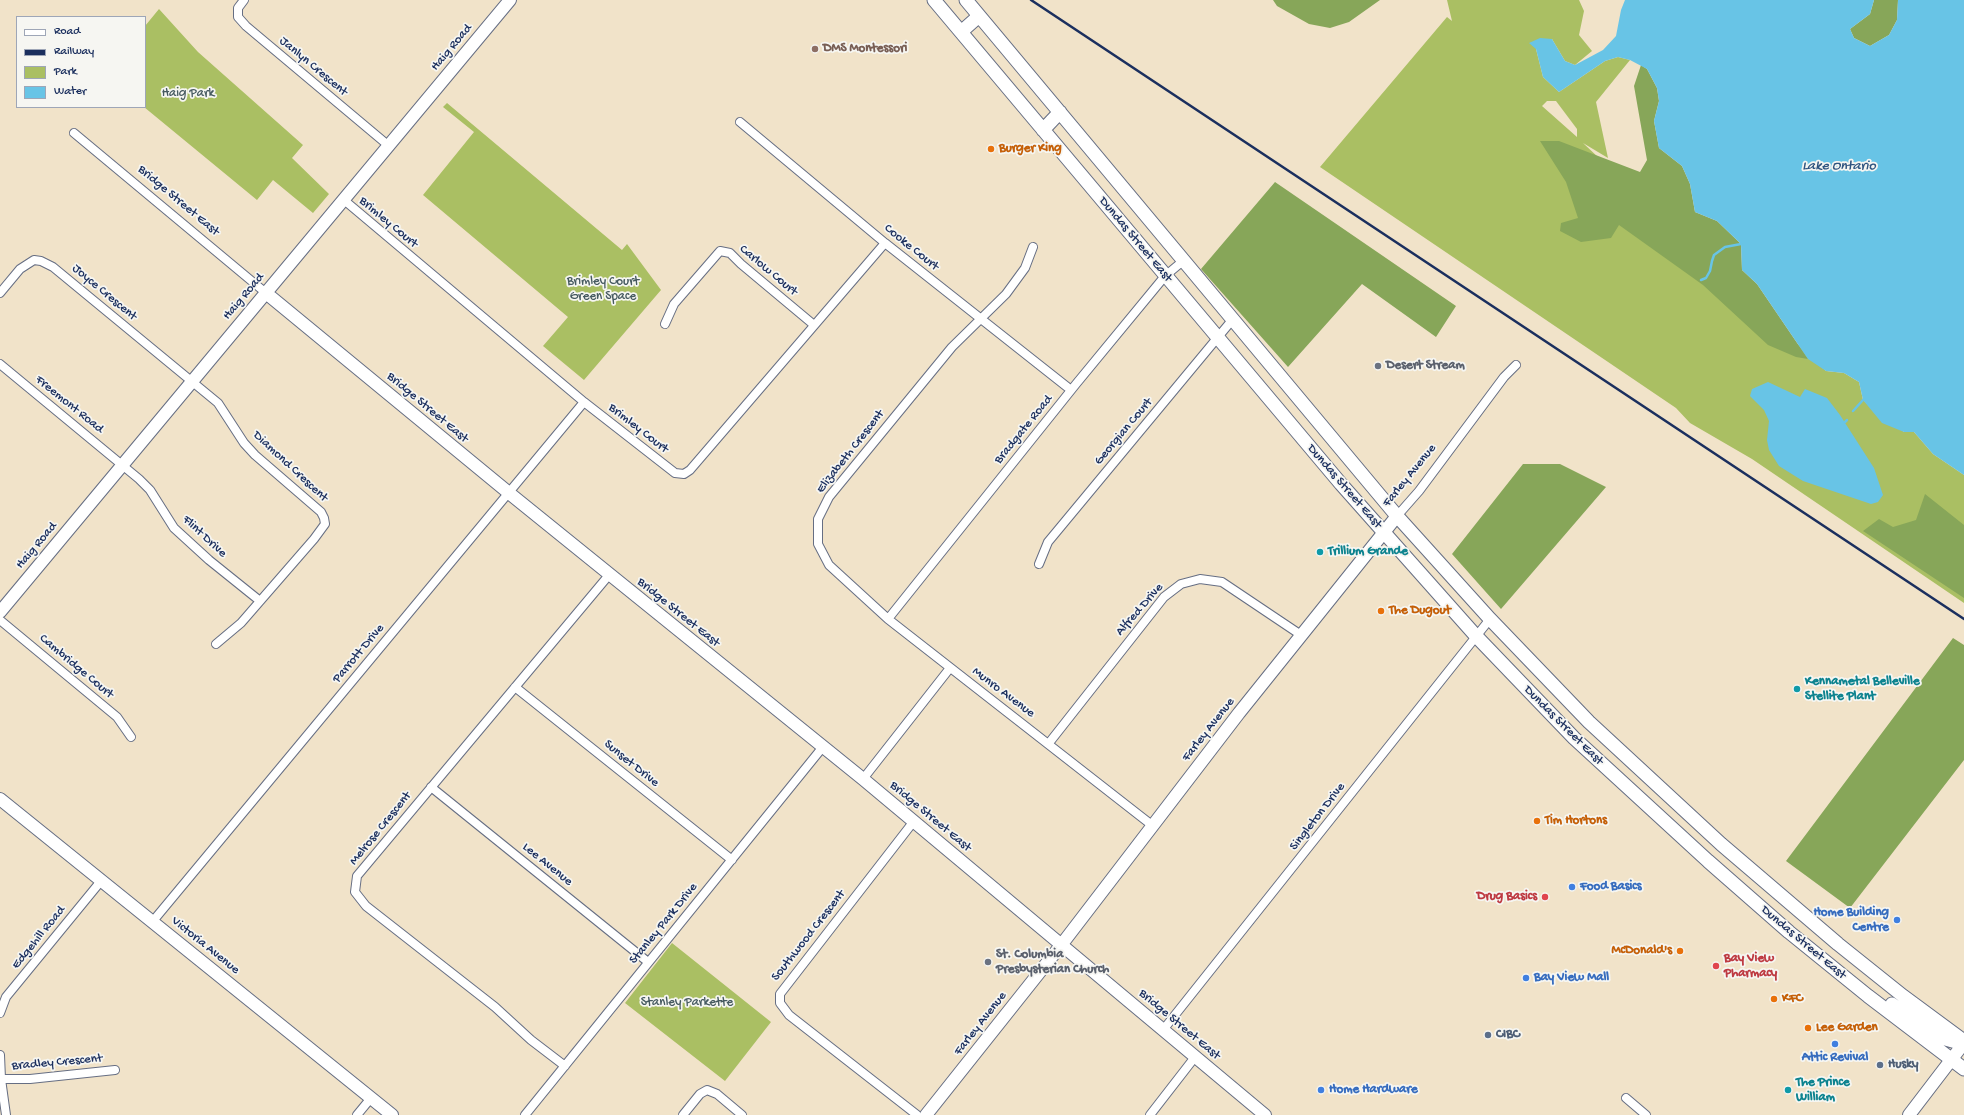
<!DOCTYPE html>
<html>
<head>
<meta charset="utf-8">
<style>
  body { margin:0 }
  #map { position:relative; width:1964px; height:1115px; overflow:hidden; background:#f1e3c9; font-family:"Gochi Hand",sans-serif }
  canvas { display:block }
  .legend { position:absolute; left:16px; top:16px; width:130px; height:92px; box-sizing:border-box; background:#f6f6f2; border:1px solid #9ea6b7; margin:0; padding:5px 7px; list-style:none; font-size:12px; color:#1b2f5e }
  .legend li { display:flex; align-items:center; gap:8px; height:20px }
  .legend b { width:20px; border:1px solid #9ea6b7 }
</style>
</head>
<body>
<div id="map">
<canvas width="1964" height="1115"></canvas>
<ul class="legend">
<li><b style="height:5px;background:#fff"></b>Road</li>
<li><b style="height:5px;background:#1b2f5e"></b>Railway</li>
<li><b style="height:11px;background:#aabf63"></b>Park</li>
<li><b style="height:11px;background:#68c4e6"></b>Water</li>
</ul>
</div>
<script>
const c = document.querySelector('canvas').getContext('2d');
c.lineJoin = 'round';
function fill(path, color) { c.fillStyle = color; c.fill(path, 'evenodd'); }
const toPath = rows => new Path2D(rows.map(r => 'M' + r).join(''));
function strokePath(path, color, width, dash) { c.strokeStyle = color; c.lineWidth = width; c.lineCap = dash ? 'butt' : 'round'; c.setLineDash(dash || []); c.stroke(path); }
function drawText(font, color, halo, rows, align = 'center') {
  c.font = font + ' "Gochi Hand",sans-serif'; c.lineWidth = 3.5; c.setLineDash([]); c.textBaseline = 'middle'; c.strokeStyle = halo; c.fillStyle = color; for (const [text, x, y, turn = 0] of rows) {
    c.save(); c.translate(x, y); c.rotate((+turn || 0) * Math.PI / 180); c.textAlign = isNaN(turn) ? turn : align; if (halo) c.strokeText(text, 0, 0); c.fillText(text, 0, 0); c.restore();
  }
}
fill(toPath([
  [1447,0,1579,0,1584,11,1579,35,1592,51,1575,65,1565,61,1552,39,1536,49,1543,77,1559,92,1605,61,1618,57,1630,60,1596,102,1608,158,1583,143,1826,371,1844,373,1859,382,1863,400,1904,432,1914,432,1933,454,1964,475,1964,603,1752,459,1690,423,1676,408,1320,167,1447,17,1452,21],
  [1547,101,1556,101,1577,129,1577,137,1542,106],
  [159,9,198,52,303,145,292,158,329,194,313,213,273,180,257,200,144,107,145,26],
  [447,103,622,250,627,244,661,290,584,380,543,346,568,317,423,195,474,132,443,107],
  [672,943,771,1022,725,1081,625,1003]
]), '#aabf63');
fill(toPath([
  [1273,0,1380,0,1349,22,1330,28,1309,24,1277,6],
  [1874,0,1898,0,1897,20,1889,35,1870,46,1854,38,1850,29,1870,14],
  [1641,65,1647,69,1657,88,1659,101,1654,121,1659,148,1682,166,1690,184,1695,212,1717,221,1741,244,1742,270,1757,284,1808,359,1796,357,1768,345,1703,285,1619,225,1611,238,1581,242,1560,231,1561,223,1578,218,1566,182,1540,141,1559,141,1640,172,1647,160,1634,86],
  [1275,182,1456,306,1436,337,1362,284,1288,367,1201,269],
  [1523,464,1560,464,1606,487,1501,609,1452,554],
  [1925,494,1964,525,1964,598,1863,531,1879,519,1893,527,1916,520],
  [1953,638,1964,645,1964,760,1850,908,1786,861]
]), '#87a659');
fill(toPath([
  [1625,0,1874,0,1870,14,1850,29,1854,38,1870,46,1889,35,1897,20,1898,0,1964,0,1964,475,1933,454,1914,432,1904,432,1882,423,1863,400,1859,382,1844,373,1826,371,1808,359,1757,284,1742,270,1741,244,1717,221,1695,212,1690,184,1682,166,1659,148,1654,121,1659,101,1657,88,1647,69,1630,60,1618,57,1605,61,1559,92,1543,77,1536,49,1529,43,1540,38,1552,39,1565,61,1575,65,1603,50,1616,36,1621,10],
  [1768,382,1800,397,1805,389,1827,398,1840,415,1874,468,1883,495,1878,502,1871,504,1803,481,1779,466,1769,450,1767,440,1769,421,1764,410,1750,396,1752,389]
]), '#68c4e6');
strokePath(toPath([
  [1701,280,1706,278,1710,271,1712,261,1714,255,1725,247,1741,244],
  [1853,411,1863,400],
  [1845,422,1847,420]
]), '#68c4e6', 2.5);
const street = toPath([
  [244,0,238,8,238,17,246,26,389,146],
  [740,122,885,243,1071,390],
  [74,133,266,293],
  [344,200,584,402,675,473,684,474,690,470,885,243],
  [1033,247,1025,268,1006,294,952,347,829,497,818,519,818,544,829,565,888,619,1153,826],
  [0,293,20,269,34,260,41,261,53,267,218,403,244,443,255,455,321,512,324,518,325,524,314,539,241,623,216,644],
  [665,324,674,304,720,251,730,253,741,264,814,325],
  [0,364,139,479,150,490,174,528,209,560,260,601],
  [1397,516,1419,491,1504,377,1516,365],
  [1039,564,1048,542,1233,319],
  [888,619,1076,384,1165,276,1183,261],
  [0,620,117,717,131,737],
  [515,687,732,860],
  [1049,743,1164,597,1181,584,1200,579,1222,582,1301,635],
  [863,779,950,668],
  [431,787,648,962],
  [914,821,780,994,780,1003,789,1015,917,1115],
  [153,921,584,402],
  [0,1013,6,997,101,881],
  [1163,1030,1490,619],
  [0,1055,1,1079,6,1115],
  [565,1066,531,1040,495,1007,366,906,355,892,357,876,609,575],
  [1,1079,30,1079,115,1070],
  [1626,1098,1646,1115],
  [357,1115,371,1098],
  [525,1115,822,748],
  [683,1115,700,1094,707,1090,717,1094,742,1115],
  [1150,1115,1195,1057]
]);
const secondary = toPath([
  [266,293,509,493,863,779,1265,1115],
  [0,612,510,0],
  [0,799,392,1115],
  [926,1115,1062,944,1239,713,1397,516],
  [1909,1115,1964,1043]
]);
const primary = toPath([
  [934,0,1341,484,1476,636,1574,738,1708,861,1789,932,1868,996,1964,1069],
  [966,0,1397,516,1490,619,1589,722,1721,844,1838,944,1903,996,1964,1041],
  [961,32,979,16],
  [1043,130,1060,112],
  [1892,1004,1942,1038,1956,1042,1964,1042]
]);
strokePath(street, '#666e83', 10);
strokePath(secondary, '#666e83', 14);
strokePath(primary, '#666e83', 15);
strokePath(street, '#fff', 8);
strokePath(secondary, '#fff', 12);
strokePath(primary, '#fff', 13);
strokePath(toPath([
  [1031,0,1964,619]
]), '#1b2f5e', 2.5);
for (const [x, y, r, color] of [
  [815,49,4,"#8d6e63"],
  [991,149,4,"#e8710a"],
  [1378,366,4,"#6b7280"],
  [1320,552,4,"#0f9aa8"],
  [1381,611,4,"#e8710a"],
  [1797,689,4,"#0f9aa8"],
  [1537,821,4,"#e8710a"],
  [1572,887,4,"#3f7fe0"],
  [1545,897,4,"#e0444e"],
  [1897,920,4,"#3f7fe0"],
  [1680,951,4,"#e8710a"],
  [988,962,4,"#6b7280"],
  [1716,966,4,"#e0444e"],
  [1526,978,4,"#3f7fe0"],
  [1774,999,4,"#e8710a"],
  [1808,1028,4,"#e8710a"],
  [1488,1035,4,"#5c6f8a"],
  [1835,1044,4,"#3f7fe0"],
  [1880,1065,4,"#5c6f8a"],
  [1321,1090,4,"#3f7fe0"],
  [1788,1090,4,"#0f9aa8"]
]) { const dot = new Path2D(); dot.arc(x, y, r, 0, 2 * Math.PI); c.fillStyle = color; c.fill(dot); strokePath(dot, '#f6f6f2', 1.5); }
drawText('13px', '#1b2f5e', '#f6f6f2', [
  ["Haig Road",452,48,-50],
  ["Janlyn Crescent",313,67,40],
  ["Bridge Street East",178,201,40],
  ["Brimley Court",388,223,40],
  ["Dundas Street East",1135,240,50],
  ["Cooke Court",911,248,39],
  ["Carlow Court",768,271,40],
  ["Joyce Crescent",104,293,40],
  ["Haig Road",244,297,-50],
  ["Freemont Road",69,405,39],
  ["Bridge Street East",427,408,40],
  ["Brimley Court",638,429,38],
  ["Bradgate Road",1024,430,-51],
  ["Georgian Court",1124,432,-50],
  ["Elizabeth Crescent",851,452,-52],
  ["Diamond Crescent",290,467,43],
  ["Farley Avenue",1410,476,-51],
  ["Dundas Street East",1344,487,49],
  ["Flint Drive",204,537,43],
  ["Haig Road",37,546,-50],
  ["Alfred Drive",1140,610,-49],
  ["Bridge Street East",678,613,39],
  ["Parrott Drive",359,654,-50],
  ["Cambridge Court",76,667,40],
  ["Munro Avenue",1003,693,37],
  ["Dundas Street East",1563,726,45],
  ["Farley Avenue",1209,730,-52],
  ["Sunset Drive",631,764,39],
  ["Bridge Street East",930,817,40],
  ["Singleton Drive",1318,817,-52],
  ["Melrose Crescent",381,829,-51],
  ["Lee Avenue",547,865,39],
  ["Stanley Park Drive",664,924,-51],
  ["Southwood Crescent",809,936,-52],
  ["Edgehill Road",39,938,-51],
  ["Dundas Street East",1803,943,40],
  ["Victoria Avenue",205,946,39],
  ["Farley Avenue",981,1024,-52],
  ["Bridge Street East",1179,1025,40],
  ["Bradley Crescent",57,1063,-5]
]);
drawText('bold 13px', '#785e54', '#f6f6f2', [
  ["DMS Montessori",823,49]
], 'left');
drawText('13px', '#465a60', '#f6f6f2', [
  ["Haig Park",188,94],
  ["Brimley Court",603,282],
  ["Green Space",603,297],
  ["Stanley Parkette",687,1003]
]);
drawText('bold 13px', '#c56008', '#f6f6f2', [
  ["Burger King",999,149],
  ["The Dugout",1389,611],
  ["Tim Hortons",1545,821],
  ["McDonald's",1672,951,"right"],
  ["KFC",1782,999],
  ["Lee Garden",1816,1028]
], 'left');
drawText('bold 13px', '#5b616d', '#f6f6f2', [
  ["Desert Stream",1386,366],
  ["St. Columbia",996,955],
  ["Presbysterian Church",996,970]
], 'left');
drawText('bold 13px', '#0d838f', '#f6f6f2', [
  ["Trillium Grande",1328,552],
  ["Kennametal Belleville",1805,682],
  ["Stellite Plant",1805,697],
  ["The Prince",1796,1083],
  ["William",1796,1098]
], 'left');
drawText('bold 13px', '#366cbe', '#f6f6f2', [
  ["Food Basics",1580,887],
  ["Home Building",1889,913,"right"],
  ["Centre",1889,928,"right"],
  ["Bay View Mall",1534,978],
  ["Attic Revival",1835,1058,"center"],
  ["Home Hardware",1329,1090]
], 'left');
drawText('bold 13px', '#be3a42', '#f6f6f2', [
  ["Drug Basics",1537,897],
  ["Bay View",1724,959,"left"],
  ["Pharmacy",1724,974,"left"]
], 'right');
drawText('bold 13px', '#4e5e75', '#f6f6f2', [
  ["CIBC",1496,1035],
  ["Husky",1888,1065]
], 'left');
drawText('italic 14px', '#2e5480', '#f6f6f2', [
  ["Lake Ontario",1839,167]
]);
</script>
</body>
</html>
